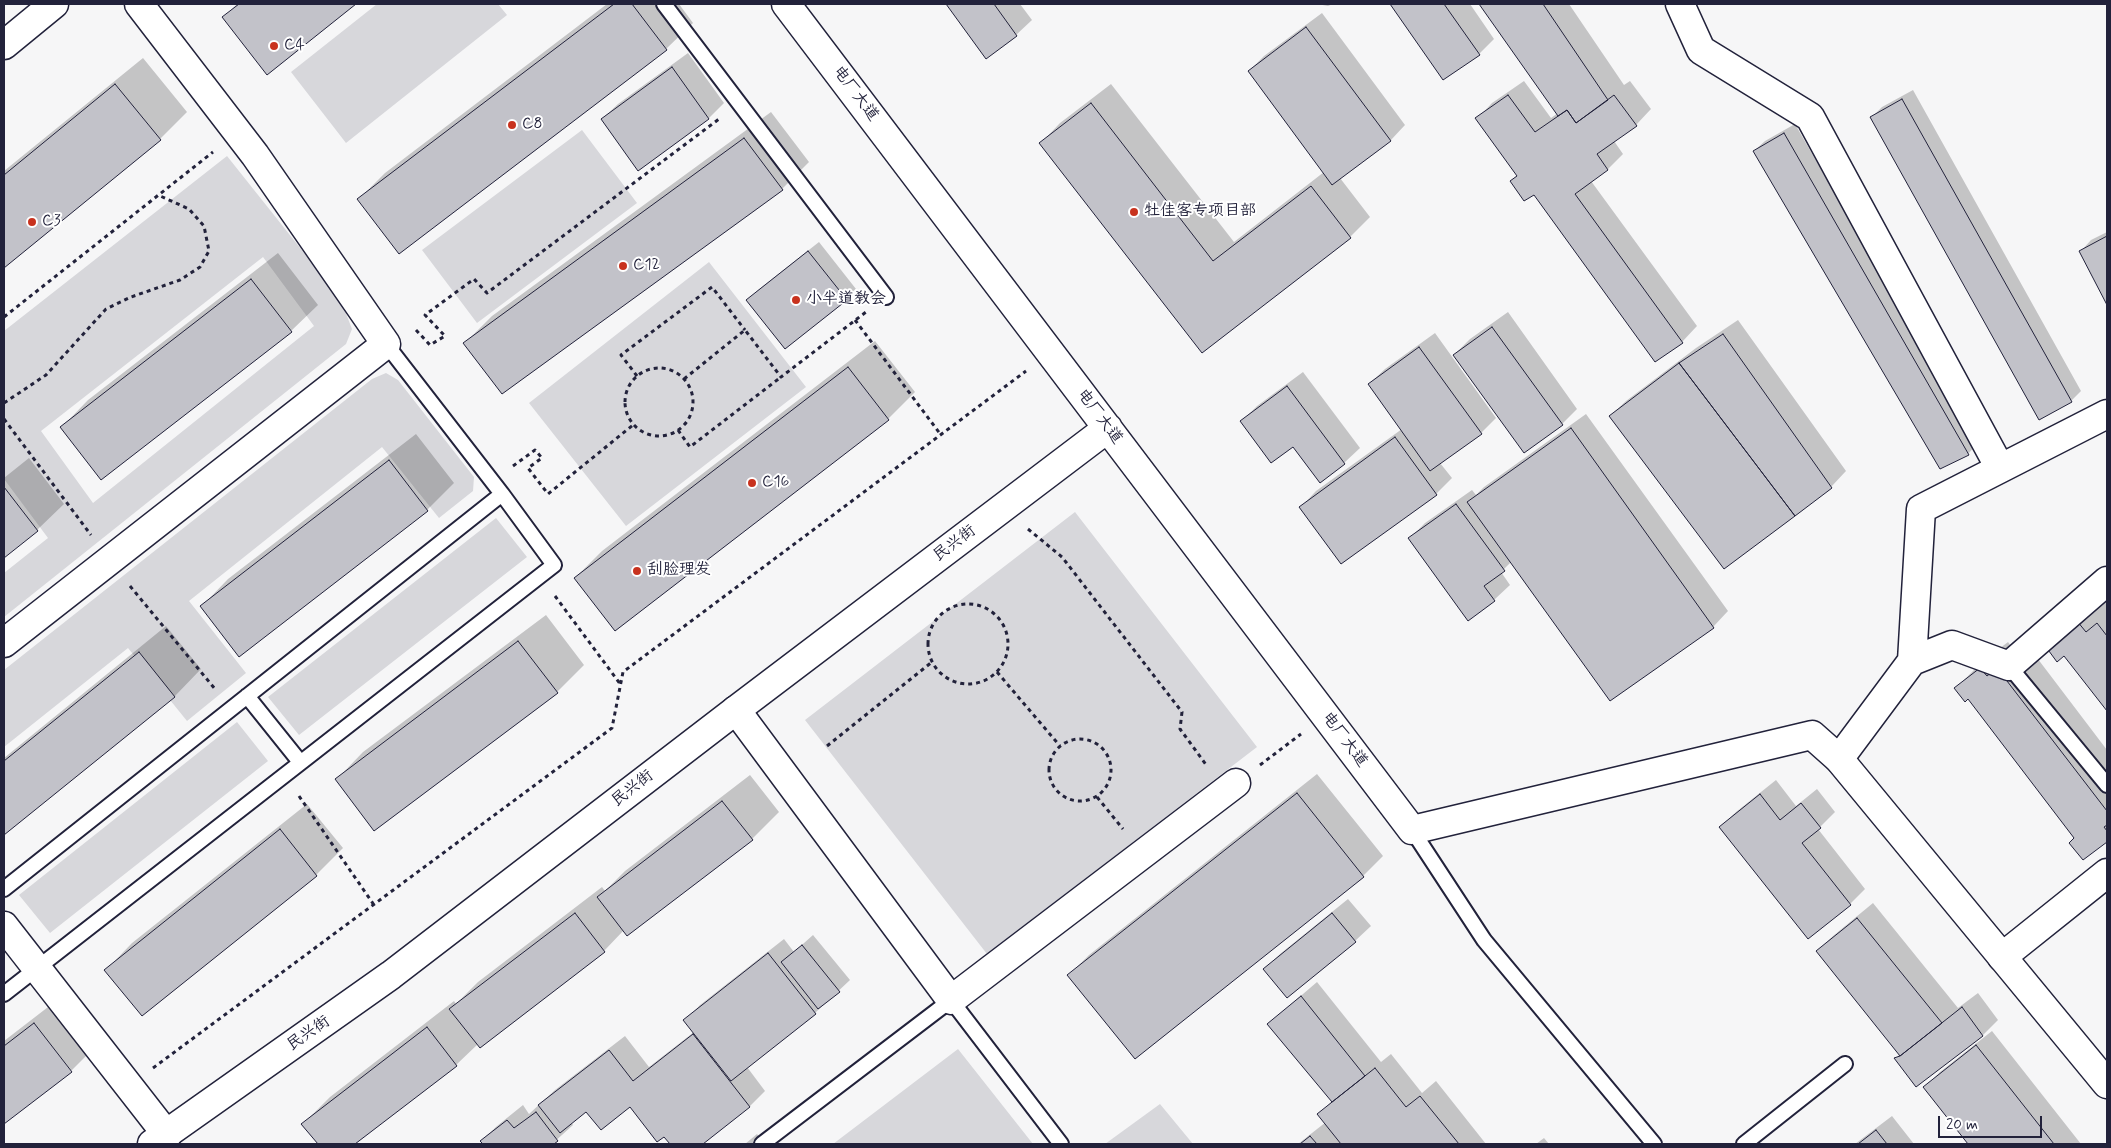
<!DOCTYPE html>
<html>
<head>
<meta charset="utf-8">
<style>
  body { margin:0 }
  #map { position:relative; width:2111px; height:1148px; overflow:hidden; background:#f6f6f7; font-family:Mynerve,sans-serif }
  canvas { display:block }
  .frame { position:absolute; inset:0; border:5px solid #22223b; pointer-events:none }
  .scale { position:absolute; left:1938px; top:1116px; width:104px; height:22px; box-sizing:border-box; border:2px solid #22223b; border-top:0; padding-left:6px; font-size:15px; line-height:18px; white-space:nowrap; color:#22223b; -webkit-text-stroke:4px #fff; paint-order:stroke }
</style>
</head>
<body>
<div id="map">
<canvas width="2111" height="1148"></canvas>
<div class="frame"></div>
<div class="scale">20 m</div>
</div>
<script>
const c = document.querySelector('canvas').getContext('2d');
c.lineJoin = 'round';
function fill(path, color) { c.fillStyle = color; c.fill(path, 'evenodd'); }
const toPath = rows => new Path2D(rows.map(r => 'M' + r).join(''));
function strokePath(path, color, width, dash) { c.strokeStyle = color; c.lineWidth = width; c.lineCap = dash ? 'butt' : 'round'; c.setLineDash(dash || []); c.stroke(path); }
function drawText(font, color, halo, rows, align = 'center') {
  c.font = font + ' Mynerve,"LXGW WenKai TC",sans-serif'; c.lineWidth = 4; c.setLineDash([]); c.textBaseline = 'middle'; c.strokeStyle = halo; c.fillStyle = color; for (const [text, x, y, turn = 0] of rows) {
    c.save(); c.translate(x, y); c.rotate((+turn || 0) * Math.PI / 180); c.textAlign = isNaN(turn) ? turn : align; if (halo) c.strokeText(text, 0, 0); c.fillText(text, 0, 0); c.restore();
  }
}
fill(toPath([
  [377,4,498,4,507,15,346,143,291,72],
  [582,130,637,203,477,323,422,250],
  [227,156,340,298,352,329,346,344,4,617,4,573,48,538,4,479,4,331],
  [263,257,314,326,93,503,41,431],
  [709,262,806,387,626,526,529,403],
  [386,373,398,380,474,477,473,491,439,518,382,447,189,601,246,673,187,721,128,648,4,747,4,670,372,379],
  [1075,512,1257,747,987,954,805,720],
  [496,518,527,557,299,735,268,697],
  [237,722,268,761,50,933,19,895],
  [958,1049,1033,1144,833,1144],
  [1160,1104,1193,1144,1105,1144]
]), '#d7d7db');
fill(toPath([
  [237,4,354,4,267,73,223,18],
  [607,4,679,4,693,23,666,49,358,200,385,173],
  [948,4,1020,4,1032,20,1016,35,987,57],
  [1317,4,1333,4,1328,6],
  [1391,4,1470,4,1494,39,1479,54,1443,78],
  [1481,4,1569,4,1624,85,1630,81,1651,109,1636,125,1614,141,1623,154,1608,169,1591,181,1697,326,1682,342,1534,193,1511,181,1517,175,1477,119,1492,103,1524,81,1551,118,1558,113],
  [1322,13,1405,125,1390,141,1340,178,1370,217,1350,237,1202,351,1041,143,1060,123,1111,84,1234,242,1324,172,1249,71,1264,56],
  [688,53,724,103,709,118,639,169,602,119,618,104],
  [143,58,187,112,160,139,4,267,4,171],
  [1913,90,2081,391,2071,401,1871,118,1882,107],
  [771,112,809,162,782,189,465,343,492,316],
  [1795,124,1978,443,1968,454,1754,151,1765,141],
  [2107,232,2107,303,2081,251,2091,240],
  [819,242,856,289,846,299,748,300,758,290],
  [278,253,318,305,291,331,62,427,88,400],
  [1508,312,1577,409,1562,424,1454,355,1470,339],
  [1738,320,1846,471,1831,487,1610,416,1626,401,1696,348],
  [1435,333,1496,418,1481,433,1440,463,1452,478,1436,494,1342,562,1301,507,1316,491,1402,429,1369,384,1385,369],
  [875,341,915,392,888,419,575,578,602,551],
  [1303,372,1360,448,1344,463,1320,481,1293,445,1242,421,1257,406],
  [1586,414,1728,611,1713,627,1511,562,1501,572,1510,585,1494,600,1410,538,1425,523,1472,490,1476,495,1484,487],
  [416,434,454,483,427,510,240,655,202,606,228,579],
  [29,458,64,504,37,530,4,556,4,478],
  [2107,598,2107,709,2064,654,2047,647],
  [546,615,584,665,557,692,337,779,363,752],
  [166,626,201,669,175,696,4,834,4,758],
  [2008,642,2014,650,2025,642,2107,750,2107,841,2084,859,2076,838,1968,698,1956,688,1983,661],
  [1317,774,1383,856,1363,876,1069,975,1089,955],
  [750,775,779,812,752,839,624,930,604,951,480,1046,478,1044,456,1065,353,1144,319,1144,303,1124,330,1097,454,1001,456,1004,478,982,602,887,605,891,625,871],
  [1776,780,1796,806,1817,789,1835,812,1818,829,1865,889,1850,904,1720,827,1736,812],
  [307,804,343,848,316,875,106,970,132,943],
  [1348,899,1371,926,1355,941,1265,969,1280,954],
  [1873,903,1958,1008,1978,993,1998,1020,1982,1036,1896,1058,1900,1054,1817,951,1833,936],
  [813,935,850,980,815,1013,747,1067,765,1091,750,1106,701,1144,672,1144,665,1135,630,1106,587,1110,571,1122,573,1125,552,1144,484,1144,481,1141,497,1126,523,1105,529,1114,555,1090,625,1036,649,1067,694,1032,685,1021,700,1005,784,939,794,952],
  [1317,982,1381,1062,1391,1054,1422,1093,1436,1081,1486,1144,1298,1144,1326,1122,1319,1114,1332,1101,1268,1024],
  [61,997,98,1044,71,1071,4,1122,4,1041],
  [1992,1031,2081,1144,1970,1144,1925,1087,1940,1072],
  [1892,1116,1914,1144,1855,1144],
  [757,1134,765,1144,745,1144],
  [1544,1138,1549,1144,1536,1144]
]), '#0003');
const building = toPath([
  [239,4,356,4,267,75,222,17,239,4],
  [614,4,632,4,667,50,399,254,357,199,614,4],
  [946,4,994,4,1017,36,986,59,946,4],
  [1390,4,1444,4,1480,55,1443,80,1390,4],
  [1479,4,1543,4,1608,100,1576,123,1567,110,1558,116,1479,4],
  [1306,27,1391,141,1332,185,1248,71,1306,27],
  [672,67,709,119,638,171,601,119,672,67],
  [115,84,161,140,4,268,4,175,115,84],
  [1508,95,1535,132,1567,110,1576,123,1614,95,1637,126,1597,154,1608,170,1575,194,1683,343,1655,362,1534,195,1524,201,1510,181,1517,176,1475,118,1508,95],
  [1902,99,2072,402,2039,420,1870,117,1902,99],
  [1091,103,1213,261,1311,186,1351,238,1202,353,1039,143,1091,103],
  [1784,133,1969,455,1940,469,1753,151,1784,133],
  [744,138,783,190,502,394,463,343,744,138],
  [2107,236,2107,305,2079,251,2107,236],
  [808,251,847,300,785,349,746,300,808,251],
  [251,279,292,332,101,480,60,427,251,279],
  [1492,327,1563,425,1524,453,1453,355,1492,327],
  [1723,334,1832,488,1795,516,1679,363,1723,334],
  [1419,347,1482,434,1430,471,1368,384,1419,347],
  [1679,363,1795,516,1724,569,1609,416,1679,363],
  [848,367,889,420,615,631,574,578,848,367],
  [1287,386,1345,464,1320,483,1293,447,1271,463,1240,421,1287,386],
  [1571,428,1714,628,1610,701,1467,502,1571,428],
  [1395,437,1437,495,1341,564,1299,507,1395,437],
  [389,460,428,511,239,657,200,606,389,460],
  [4,487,38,531,4,558,4,487],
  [1456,504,1505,571,1484,586,1495,601,1468,621,1408,538,1456,504],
  [2077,621,2086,632,2097,623,2107,636,2107,711,2064,656,2057,662,2046,647,2077,621],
  [518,641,558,693,374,831,335,779,518,641],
  [139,652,175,697,4,835,4,761,139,652],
  [1980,668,1987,676,1997,668,2107,811,2107,825,2104,827,2107,831,2107,842,2083,860,2069,843,2074,838,1968,699,1965,702,1954,688,1980,668],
  [1297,793,1364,877,1135,1059,1067,975,1297,793],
  [1760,794,1780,820,1801,803,1821,828,1802,843,1851,905,1808,939,1719,827,1760,794],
  [722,801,753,840,627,936,597,897,722,801],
  [280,829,317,876,142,1016,104,970,280,829],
  [575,913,605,952,480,1048,449,1009,575,913],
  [1332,913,1356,942,1287,998,1263,969,1332,913],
  [1857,918,1942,1023,1900,1056,1816,951,1857,918],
  [802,945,840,992,818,1009,781,962,802,945],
  [768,953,816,1014,731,1081,683,1020,768,953],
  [1301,996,1365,1076,1332,1102,1267,1024,1301,996],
  [1962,1007,1983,1036,1916,1087,1894,1058,1900,1056,1962,1007],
  [34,1023,72,1072,4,1124,4,1046,34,1023],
  [427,1027,457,1066,355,1144,318,1144,301,1124,427,1027],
  [693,1034,750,1107,703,1144,670,1144,664,1137,657,1142,630,1107,601,1130,586,1112,560,1133,538,1105,609,1050,633,1081,693,1034],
  [1976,1045,2054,1144,1968,1144,1923,1087,1976,1045],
  [1375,1068,1406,1107,1420,1096,1459,1144,1341,1144,1317,1114,1375,1068],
  [536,1112,558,1141,554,1144,483,1144,480,1141,507,1120,514,1128,536,1112],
  [1876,1130,1887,1144,1858,1144,1876,1130],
  [1310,1136,1317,1144,1300,1144,1310,1136]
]);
fill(building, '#c2c2c9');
strokePath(building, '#22223b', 1);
const service = toPath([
  [664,4,886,297],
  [2009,666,2107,785],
  [247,696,300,762],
  [1412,830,1484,940,1654,1144],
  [4,889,502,494],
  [4,994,554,565,502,494,386,344],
  [762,1144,951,1000,1061,1144],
  [1744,1144,1845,1064]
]);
const minor = toPath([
  [1680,4,1701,50,1810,117,2000,468],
  [4,45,54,4],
  [4,643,386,344,255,155,139,4],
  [1912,661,1952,645,2009,666,2107,581],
  [736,710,951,1000,1236,783],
  [1839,759,1912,661,1921,509,2107,414],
  [4,926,167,1135],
  [2002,957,2107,873]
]);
const tertiary = toPath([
  [786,4,1412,830,1812,735,1839,759,2107,1084],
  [152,1144,391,975,736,710,1108,428]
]);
strokePath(service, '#22223b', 18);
strokePath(minor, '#22223b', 31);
strokePath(tertiary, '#22223b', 31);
strokePath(toPath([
  [4,317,213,152],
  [855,320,941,435],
  [416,330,430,345,445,336,425,315,474,279,487,293,719,119],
  '625 402a34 34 0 1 1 68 0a34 34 0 1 1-68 0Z',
  [637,376,621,355,712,287,745,330],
  [684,379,745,330,781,377,866,312],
  [4,403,46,375,106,309,131,297,180,280,200,267,209,251,204,226,189,209,158,195],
  [4,419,91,535],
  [678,430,690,447,781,377],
  [513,466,535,450,542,458,528,468,548,494,633,425],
  [1028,529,1062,557,1182,712,1180,729,1207,766],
  [130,586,215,689],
  [555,596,621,685],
  '928 644a40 40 0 1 1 80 0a40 40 0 1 1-80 0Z',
  [997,672,1060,746],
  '1049 770a31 31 0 1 1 62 0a31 31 0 1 1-62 0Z',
  [827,746,932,662],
  [1260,765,1301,734],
  [299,796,374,905],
  [1097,797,1123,829],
  [153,1068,612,728,623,672,1026,371]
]), '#22223b', 3, [4, 4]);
strokePath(service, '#fff', 14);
strokePath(minor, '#fff', 28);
strokePath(tertiary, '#fff', 28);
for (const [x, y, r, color] of [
  [274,46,5,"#c8321e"],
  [512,125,5,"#c8321e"],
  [1134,212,5,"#c8321e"],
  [32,222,5,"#c8321e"],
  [623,266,5,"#c8321e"],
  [796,300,5,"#c8321e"],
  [752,483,5,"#c8321e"],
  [637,571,5,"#c8321e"]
]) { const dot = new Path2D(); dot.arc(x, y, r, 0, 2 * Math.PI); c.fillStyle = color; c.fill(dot); strokePath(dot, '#fff', 2); }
drawText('16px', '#22223b', '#fff', [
  ["C4",284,46],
  ["C8",522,125],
  ["牡佳客专项目部",1144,212],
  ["C3",42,222],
  ["C12",633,266],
  ["小半道教会",806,300],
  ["C16",762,483],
  ["刮脸理发",647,571]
], 'left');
drawText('16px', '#22223b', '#fff', [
  ["电厂大道",855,94,53],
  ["电厂大道",1099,417,53],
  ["民兴街",955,544,-37],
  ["电厂大道",1344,740,53],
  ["民兴街",633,789,-38],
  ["民兴街",309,1034,-35]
]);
</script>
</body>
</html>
